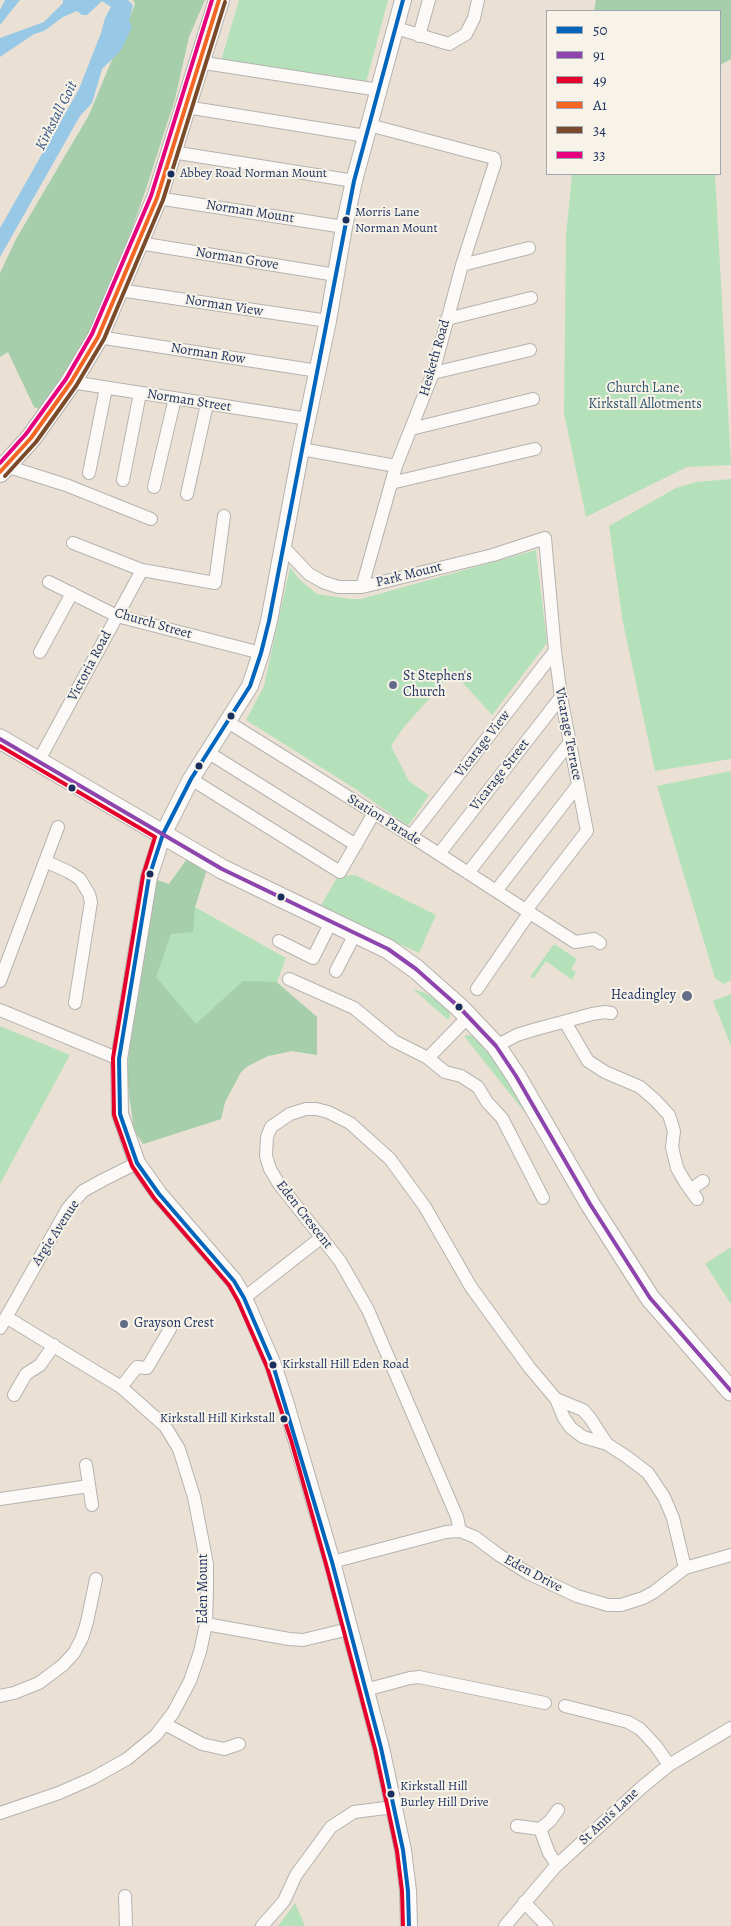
<!DOCTYPE html>
<html>
<head>
<meta charset="utf-8">
<style>
  body { margin:0 }
  #map { position:relative; width:731px; height:1926px; overflow:hidden; background:#eae1d4; font-family:Alegreya,serif }
  canvas { display:block }
  .legend { position:absolute; left:546px; top:10px; width:175px; height:165px; box-sizing:border-box; background:#f7f3e8; border:1px solid #9fa5b1; margin:0; padding:6px 9px; list-style:none; font-size:15px; color:#1b2f5e }
  .legend li { display:flex; align-items:center; gap:10px; height:25px }
  .legend b { width:25px; border:1px solid #9fa5b1 }
</style>
</head>
<body>
<div id="map">
<canvas width="731" height="1926"></canvas>
<ul class="legend">
<li><b style="height:6px;background:#0065bd"></b>50</li>
<li><b style="height:6px;background:#8e44ad"></b>91</li>
<li><b style="height:6px;background:#e4002b"></b>49</li>
<li><b style="height:6px;background:#f26522"></b>A1</li>
<li><b style="height:6px;background:#7a4b2a"></b>34</li>
<li><b style="height:6px;background:#e5007d"></b>33</li>
</ul>
</div>
<script>
const c = document.querySelector('canvas').getContext('2d');
c.lineJoin = 'round';
function fill(path, color) { c.fillStyle = color; c.fill(path, 'evenodd'); }
const toPath = rows => new Path2D(rows.map(r => 'M' + r).join(''));
function strokePath(path, color, width, dash) { c.strokeStyle = color; c.lineWidth = width; c.lineCap = dash ? 'butt' : 'round'; c.setLineDash(dash || []); c.stroke(path); }
function drawText(font, color, halo, rows, align = 'center') {
  c.font = font + ' Alegreya,serif'; c.lineWidth = 4; c.setLineDash([]); c.textBaseline = 'middle'; c.strokeStyle = halo; c.fillStyle = color; for (const [text, x, y, turn = 0] of rows) {
    c.save(); c.translate(x, y); c.rotate((+turn || 0) * Math.PI / 180); c.textAlign = isNaN(turn) ? turn : align; if (halo) c.strokeText(text, 0, 0); c.fillText(text, 0, 0); c.restore();
  }
}
fill(toPath([
  [239,0,388,0,366,83,221,61],
  [572,174,715,174,731,465,687,467,586,517,564,413,566,236],
  [731,479,731,759,655,771,623,623,609,526,676,488,696,482],
  [536,550,547,643,492,715,453,672,404,727,391,746,409,781,429,795,408,826,354,788,246,720,264,686,290,567,299,579,317,594,350,599,361,599],
  [731,771,731,980,724,984,715,978,657,786],
  [187,859,206,872,195,907,286,958,277,982,317,1017,317,1055,292,1051,268,1056,248,1066,241,1072,225,1102,221,1119,143,1144,129,1100,128,1056,157,880,169,884],
  [355,875,436,915,419,953,320,907,338,876],
  [554,944,577,959,571,969,576,972,572,980,546,961,534,978,530,977],
  [413,989,425,993,446,1006,450,1011,450,1017,448,1020],
  [731,994,731,1046,713,1001],
  [0,1026,70,1055,0,1184],
  [470,1035,477,1038,490,1051,531,1114,526,1114,464,1036],
  [731,1247,731,1304,705,1264],
  [295,1903,305,1926,278,1926,285,1917]
]), '#b5e1ba');
fill(toPath([
  [133,0,205,0,189,37,175,99,145,192,110,291,84,348,44,411,34,407,8,352,0,357,0,273,16,239,89,115,135,4],
  [596,0,731,0,731,59,720,65,720,11,594,11],
  [187,859,206,872,195,907,193,932,171,934,156,977,196,1024,243,981,276,982,317,1017,317,1055,292,1051,268,1056,248,1066,241,1072,225,1102,221,1119,143,1144,134,1130,127,1078,134,1003,147,925,157,880,169,884]
]), '#a6ceab');
fill(toPath([
  [5,0,20,0,0,25,0,10],
  [63,0,128,0,133,5,129,20,132,27,121,50,102,69,92,103,80,116,0,257,0,228,79,89,101,33,105,18,111,7,102,1,87,15,82,15,77,11,63,17,44,31,34,34,0,57,0,38,44,22,63,3]
]), '#97c8e5');
const minor = toPath([
  [396,28,449,44,466,34,474,18,478,0],
  [419,36,429,0],
  [198,62,379,90],
  [186,107,366,136],
  [172,152,354,181],
  [157,198,344,227],
  [139,243,336,275],
  [462,265,529,248],
  [119,290,328,321],
  [447,319,531,298],
  [98,337,318,371],
  [433,373,530,350],
  [71,382,308,419],
  [411,429,533,399],
  [301,449,396,466],
  [6,466,66,485,151,519],
  [89,473,106,388],
  [123,480,140,393],
  [391,483,535,449],
  [154,487,175,398],
  [187,494,207,404],
  [73,543,142,570,215,583,224,516],
  [283,547,309,574,323,582,338,587,362,587,493,555,545,538,555,651,561,697,587,831,526,910],
  [49,582,117,616,261,653],
  [362,587,396,466,433,373,462,265,495,163,494,158,369,125],
  [40,652,72,593],
  [228,722,411,836,575,942,594,939,600,943],
  [209,753,356,845],
  [38,762,142,570],
  [191,779,340,872,374,813],
  [411,836,555,651],
  [439,854,561,697],
  [45,861,69,872,80,879,89,894,91,902,75,1003],
  [468,873,570,742],
  [496,891,578,785],
  [279,941,313,958,331,922],
  [336,971,355,934],
  [289,979,354,1008,394,1041,428,1058],
  [0,981,58,827],
  [477,989,530,912],
  [0,1010,119,1059],
  [469,1016,428,1058,445,1072,461,1076,478,1087,487,1102,502,1118,543,1198],
  [565,1022,588,1061,605,1072,640,1087,655,1100,669,1115,674,1131,672,1147,677,1168,685,1182,697,1199],
  [496,1046,517,1035,533,1030,592,1014,605,1012,611,1013],
  [691,1189,703,1181],
  [244,1298,322,1237],
  [0,1328,68,1208,83,1191,103,1180,137,1163],
  [121,1387,137,1367,147,1368,170,1329],
  [14,1395,26,1374,40,1365,54,1345],
  [556,1399,583,1410,590,1418,607,1444],
  [86,1465,92,1505],
  [0,1499,89,1486],
  [460,1531,457,1517,368,1310,340,1261,279,1184,270,1169,266,1156,267,1137,271,1127,290,1114,306,1109,316,1109,328,1112,350,1123,390,1159,425,1207,471,1287,529,1367,556,1399,564,1418,571,1428,583,1437,607,1444,627,1457,648,1473,664,1497,673,1518,685,1568],
  [332,1562,446,1532,460,1531,475,1537,499,1555,528,1573,577,1596,608,1605,621,1605,643,1598,654,1592,685,1568,731,1555],
  [206,1624,289,1639,303,1640,349,1629],
  [365,1690,410,1678,419,1677,545,1703],
  [0,1696,14,1693,39,1683,63,1665,74,1653,82,1638,87,1622,96,1579],
  [565,1706,628,1722,640,1729,656,1746,669,1765],
  [165,1724,202,1744,224,1749,239,1744],
  [0,1813,59,1793,93,1778,127,1759,156,1735,173,1713,190,1681,200,1652,206,1624,207,1588,207,1564,194,1497,179,1449,165,1426,121,1387,6,1317],
  [517,1826,540,1829,550,1821,558,1810],
  [540,1829,549,1853,557,1865],
  [125,1896,126,1926],
  [524,1902,547,1926],
  [262,1926,284,1901,296,1875,331,1827,354,1812,394,1807],
  [505,1926,555,1867,641,1788,669,1765,731,1728]
]);
const tertiary = toPath([
  [403,0,354,181,344,227,328,321,301,449,269,621,261,653,250,686,191,779,163,834,149,877,119,1059,120,1114,137,1163,159,1194,234,1281,244,1298,273,1365,285,1401,332,1562,381,1748,403,1850,408,1891,409,1926]
]);
const secondary = toPath([
  [0,739,222,869,388,949,416,969,460,1008,496,1046,516,1076,590,1204,650,1298,731,1391]
]);
const primary = toPath([
  [0,472,31,438,71,382,98,337,157,198,219,0]
]);
strokePath(minor, '#b6b2af', 14);
strokePath(tertiary, '#b6b2af', 18);
strokePath(secondary, '#b6b2af', 21);
strokePath(primary, '#b6b2af', 22);
strokePath(minor, '#fcfaf9', 12);
strokePath(tertiary, '#fcfaf9', 16);
strokePath(secondary, '#fcfaf9', 19);
strokePath(primary, '#fcfaf9', 20);
strokePath(toPath([
  [403,0,354,181,269,621,261,653,250,686,191,779,163,834,149,877,119,1059,120,1114,137,1163,159,1194,234,1281,244,1298,273,1365,332,1562,381,1748,403,1850,408,1891,409,1926]
]), '#0065bd', 4);
strokePath(toPath([
  [0,739,222,869,388,949,416,969,460,1008,496,1046,516,1076,590,1204,650,1298,731,1391]
]), '#8e44ad', 4);
strokePath(toPath([
  [0,746,155,837,143,876,113,1058,114,1115,132,1166,154,1198,229,1285,238,1301,267,1367,291,1440,326,1564,375,1749,397,1851,402,1891,403,1926]
]), '#e4002b', 4);
strokePath(toPath([
  [0,472,31,438,71,382,98,337,157,198,219,0]
]), '#f26522', 4);
strokePath(toPath([
  [5,476,36,442,76,386,104,339,163,200,225,2]
]), '#7a4b2a', 4);
strokePath(toPath([
  [0,463,26,434,66,379,92,334,151,196,212,0]
]), '#e5007d', 4);
for (const [x, y, r, color] of [
  [171,174,4.5,"#1b2f5e"],
  [346,220,4.5,"#1b2f5e"],
  [393,685,5,"#636d87"],
  [231,716,4.5,"#1b2f5e"],
  [199,766,4.5,"#1b2f5e"],
  [72,788,4.5,"#1b2f5e"],
  [150,874,4.5,"#1b2f5e"],
  [281,897,4.5,"#1b2f5e"],
  [687,996,6,"#636d87"],
  [459,1007,4.5,"#1b2f5e"],
  [124,1324,5,"#636d87"],
  [273,1365,4.5,"#1b2f5e"],
  [284,1419,4.5,"#1b2f5e"],
  [391,1794,4.5,"#1b2f5e"]
]) { const dot = new Path2D(); dot.arc(x, y, r, 0, 2 * Math.PI); c.fillStyle = color; c.fill(dot); strokePath(dot, '#f7f3e8', 2); }
drawText('13px', '#1b2f5e', '#f7f3e8', [
  ["Abbey Road Norman Mount",180,174],
  ["Morris Lane",355,213],
  ["Norman Mount",355,229],
  ["Kirkstall Hill Eden Road",282,1365],
  ["Kirkstall Hill Kirkstall",275,1419,"right"],
  ["Kirkstall Hill",400,1787],
  ["Burley Hill Drive",400,1803]
], 'left');
drawText('14px', '#1b2f5e', '#f7f3e8', [
  ["Norman Mount",250,212,9],
  ["Norman Grove",237,259,9],
  ["Norman View",224,306,9],
  ["Norman Row",208,354,9],
  ["Hesketh Road",435,358,-74],
  ["Norman Street",189,401,9],
  ["Park Mount",409,575,-14],
  ["Church Street",153,624,16],
  ["Victoria Road",90,666,-62],
  ["Vicarage Terrace",568,734,79],
  ["Vicarage View",483,744,-52],
  ["Vicarage Street",500,775,-52],
  ["Station Parade",384,820,32],
  ["Eden Crescent",304,1215,52],
  ["Argie Avenue",56,1233,-57],
  ["Eden Drive",533,1574,28],
  ["Eden Mount",204,1589,-90],
  ["St Ann's Lane",609,1817,-43]
]);
drawText('14px', '#31536c', '#f7f3e8', [
  ["Church Lane,",645,389],
  ["Kirkstall Allotments",645,405]
]);
drawText('14px', '#1b2f5e', '#f7f3e8', [
  ["St Stephen's",403,677],
  ["Church",403,693],
  ["Headingley",676,996,"right"],
  ["Grayson Crest",134,1324]
], 'left');
drawText('italic 15px', '#315282', '#f7f3e8', [
  ["Kirkstall Goit",57,116,-63]
]);
</script>
</body>
</html>
